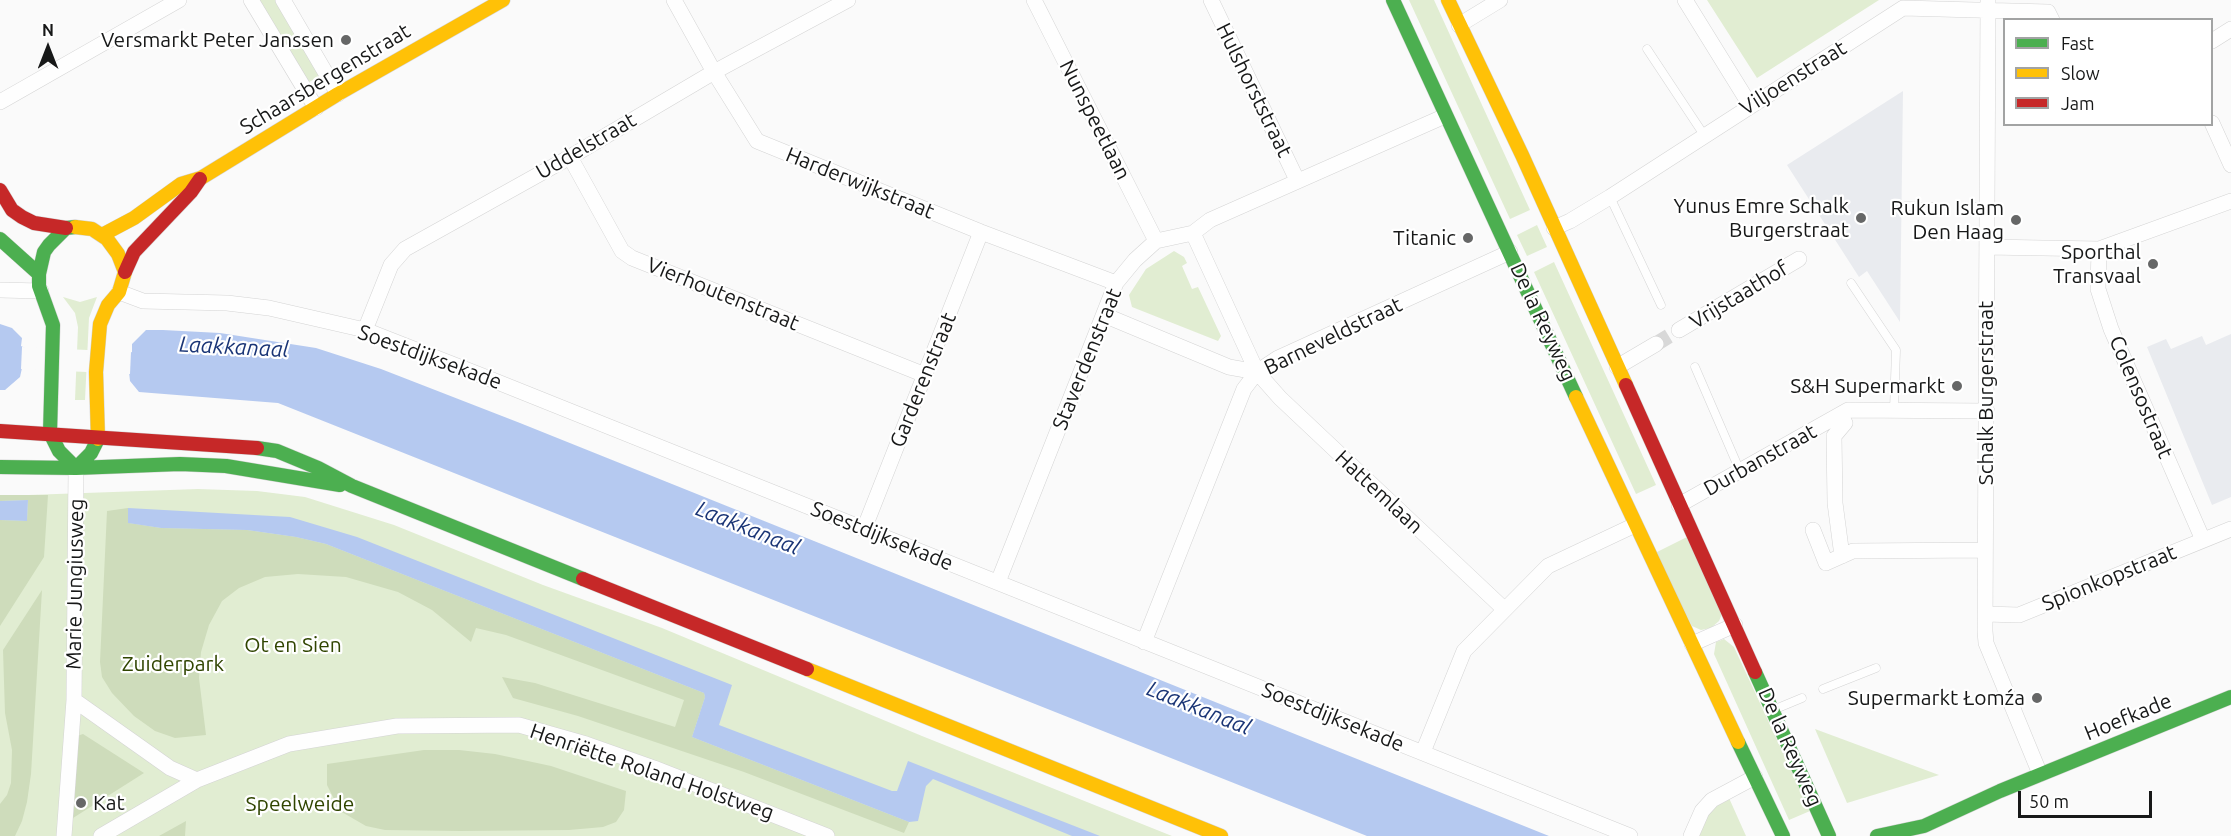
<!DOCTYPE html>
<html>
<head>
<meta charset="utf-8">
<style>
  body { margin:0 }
  #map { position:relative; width:2231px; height:836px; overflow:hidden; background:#fafafa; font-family:Ubuntu,sans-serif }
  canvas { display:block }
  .legend { position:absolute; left:2003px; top:18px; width:210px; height:108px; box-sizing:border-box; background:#fff; border:2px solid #a2a3a3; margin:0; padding:8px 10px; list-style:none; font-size:18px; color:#171818 }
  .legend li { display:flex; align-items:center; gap:12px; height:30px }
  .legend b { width:30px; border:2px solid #a2a3a3 }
  .north { position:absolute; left:18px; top:18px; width:60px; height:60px; -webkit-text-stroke:4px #fff; paint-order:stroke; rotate:0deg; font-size:16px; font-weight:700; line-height:24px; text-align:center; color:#171818 }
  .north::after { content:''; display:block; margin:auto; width:21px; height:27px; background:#171818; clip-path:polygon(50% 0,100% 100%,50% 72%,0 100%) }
  .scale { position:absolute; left:2018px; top:791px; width:134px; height:27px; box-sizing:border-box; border:3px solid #171818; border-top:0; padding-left:8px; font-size:18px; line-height:21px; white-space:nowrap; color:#171818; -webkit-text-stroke:4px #fff; paint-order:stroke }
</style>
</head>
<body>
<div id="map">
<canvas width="2231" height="836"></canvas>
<ul class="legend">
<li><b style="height:8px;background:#4caf50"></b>Fast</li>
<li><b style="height:8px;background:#ffc107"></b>Slow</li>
<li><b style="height:8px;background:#c62828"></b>Jam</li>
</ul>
<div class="north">N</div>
<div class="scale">50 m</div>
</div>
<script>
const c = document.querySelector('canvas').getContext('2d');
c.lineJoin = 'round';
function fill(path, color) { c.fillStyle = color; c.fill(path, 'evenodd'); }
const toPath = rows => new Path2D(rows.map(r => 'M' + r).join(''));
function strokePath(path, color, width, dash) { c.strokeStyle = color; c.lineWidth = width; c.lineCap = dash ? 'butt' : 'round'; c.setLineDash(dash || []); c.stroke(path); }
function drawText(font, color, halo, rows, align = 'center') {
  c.font = font + ' Ubuntu,sans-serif'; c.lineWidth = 4.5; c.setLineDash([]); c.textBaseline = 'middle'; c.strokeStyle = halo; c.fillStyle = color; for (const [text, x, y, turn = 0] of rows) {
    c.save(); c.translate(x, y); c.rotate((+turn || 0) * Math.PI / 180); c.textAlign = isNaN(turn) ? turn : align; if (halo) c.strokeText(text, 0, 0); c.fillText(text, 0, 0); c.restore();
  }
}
fill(toPath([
  [1903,91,1900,322,1867,271,1859,277,1787,165],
  [2231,334,2231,497,2212,505,2147,347,2166,339,2171,349,2202,336,2206,345]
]), '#e9ebef');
fill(toPath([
  [258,0,276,0,321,76,307,83],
  [1409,0,1434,0,1530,210,1510,219],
  [1707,0,1879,0,1757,78],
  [1537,225,1547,247,1527,256,1517,235],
  [1174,251,1184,257,1187,263,1182,266,1192,289,1198,287,1221,336,1218,341,1132,307,1129,295,1146,269],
  [1554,262,1656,485,1636,494,1534,272],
  [63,297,80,302,97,297,89,318,85,400,75,400,78,327,75,313],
  [198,489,257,491,305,497,394,525,543,585,662,628,922,736,1172,836,0,836,0,496],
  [1689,536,1722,614,1719,621,1711,628,1701,630,1692,626,1655,553],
  [1724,639,1734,647,1810,811,1789,820,1714,654,1716,642],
  [1815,729,1939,775,1847,803],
  [1729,798,1746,836,1697,836,1700,826,1718,802]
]), '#e1edd2');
fill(toPath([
  [0,495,48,495,44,557,0,626,0,520,27,521,28,500,0,501],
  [128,508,129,523,161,528,247,530,296,537,326,544,704,693,705,697,692,737,909,822,904,833,744,772,578,716,513,698,502,677,535,683,675,727,684,700,506,635,476,628,471,642,432,610,398,592,346,577,298,574,265,577,239,588,222,601,209,625,201,652,199,678,206,735,175,738,155,731,134,716,112,693,102,677,100,662,107,511],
  [42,590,31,774,27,802,22,821,15,836,0,836,0,804,7,795,11,783,12,750,5,713,3,650],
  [83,734,144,773,73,818,77,736],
  [424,750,459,750,495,754,551,766,626,791,624,810,616,822,603,827,569,830,460,831,385,830,366,826,340,811,327,785,327,764],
  [186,821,185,836,159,836]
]), '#cedcbb');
fill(toPath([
  [0,324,12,328,22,338,21,346,25,348,129,353,132,352,132,344,146,330,163,330,220,333,316,348,381,369,520,423,1549,836,1367,836,278,403,139,392,130,381,129,372,22,368,20,377,5,390,0,390],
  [28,500,27,521,0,520,0,501],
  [128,508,290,517,357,537,732,685,719,725,892,791,897,791,908,761,1100,836,1072,836,933,779,926,786,918,821,909,822,692,737,705,697,704,693,326,544,296,537,247,530,161,528,128,523]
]), '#b5c9f0');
fill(toPath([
  [22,347,131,352,130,374,21,369]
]), '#fafafa');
strokePath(toPath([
  [1656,344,1679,330]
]), '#d8d8d8', 15, [15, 8]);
const lane = toPath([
  [1647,49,1704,135],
  [1610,197,1661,305],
  [1906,206,1934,207],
  [1964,207,1986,207],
  [1851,283,1896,350,1894,410],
  [1695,367,1740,471],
  [1823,689,1876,668],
  [1773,710,1802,698]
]);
const street = toPath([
  [251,0,316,108],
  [283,0,338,94],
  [674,0,714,72,757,141,981,232,1116,283],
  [1034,0,1156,241],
  [1211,0,1297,180],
  [1685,0,1750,105],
  [1988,0,1985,631,1986,643,2040,774],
  [1459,25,1500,0],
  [2212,41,2231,29],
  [0,102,179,0],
  [2212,123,2231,165],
  [570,157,622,251,632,258,925,375],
  [1554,228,1570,221,1610,197,1903,8,2048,12,2052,20],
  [1193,233,1257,372,1280,398,1504,609],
  [1987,247,2099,249,2231,201],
  [2099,249,2098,289,2111,329,2203,540],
  [0,290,41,291],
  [119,292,143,301,227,303,269,308,365,330,480,375,1630,836],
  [1104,315,1229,367,1257,372],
  [365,330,391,265,405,249,570,157,714,72,848,0],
  [1679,330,1799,259],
  [1617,367,1656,344],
  [1840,415,1845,423,1834,436,1835,503,1842,556],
  [76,468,74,700,170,768,197,780],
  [1679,505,1848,410,1987,411],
  [864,529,981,232],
  [1813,530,1826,563,1853,551,1984,550],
  [998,582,1116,283,1135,260,1156,241,1193,233,1210,220,1445,116],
  [1985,614,2019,615,2231,529],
  [1144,642,1244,389,1257,372,1278,358,1510,252],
  [1692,644,1735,625],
  [1423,752,1464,651,1548,566,1635,525],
  [64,836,74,700],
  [101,836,197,780,289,744,397,726,519,725,586,744,654,768,827,836],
  [1691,836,1702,811,1712,800,1755,777]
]);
const fast = toPath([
  [1393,0,1576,397],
  [75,227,66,228,49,245,44,252,39,274,39,286,53,325,50,433,59,451,76,468,91,453,98,439],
  [0,239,39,274],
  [257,448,277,451,318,468,352,486,583,579],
  [0,467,76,468,180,464,226,466,340,485],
  [1755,672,1829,836],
  [1738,742,1783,836],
  [1877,836,1924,826,2000,791,2231,697]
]);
const slow = toPath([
  [1448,0,1522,155,1626,385],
  [75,227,92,229,107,239,118,254,125,272,119,292,108,305,100,324,96,372,98,439],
  [102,235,134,218,181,184,201,178,338,94,503,0],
  [1576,397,1738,742],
  [807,669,1221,836]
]);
const jam = toPath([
  [0,190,12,210,22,217,34,223,66,228],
  [125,272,134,252,191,192,200,179],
  [1626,385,1755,672],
  [0,431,257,448],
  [583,579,807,669]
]);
strokePath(lane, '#d4d4d4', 9);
strokePath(street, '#d4d4d4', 16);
strokePath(fast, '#d4d4d4', 15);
strokePath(slow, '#d4d4d4', 15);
strokePath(jam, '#d4d4d4', 15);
strokePath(lane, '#fefefe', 8);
strokePath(street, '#fefefe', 15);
strokePath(fast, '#4caf50', 14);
strokePath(slow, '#ffc107', 14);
strokePath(jam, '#c62828', 14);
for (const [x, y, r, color] of [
  [346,40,6,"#666767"],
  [1861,218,6,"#666767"],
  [2016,220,6,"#666767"],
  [1468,238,6,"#666767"],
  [2153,264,6,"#666767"],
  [1957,386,6,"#666767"],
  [2037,698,6,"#666767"],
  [81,803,6,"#666767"]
]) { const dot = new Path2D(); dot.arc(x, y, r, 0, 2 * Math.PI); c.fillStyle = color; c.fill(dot); strokePath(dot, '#fff', 2); }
drawText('21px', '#171818', '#fff', [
  ["Versmarkt Peter Janssen",334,40],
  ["Yunus Emre Schalk",1849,206],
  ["Burgerstraat",1849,230],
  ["Rukun Islam",2004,208],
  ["Den Haag",2004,232],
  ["Titanic",1456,238],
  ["Sporthal",2141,252],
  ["Transvaal",2141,276],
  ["S&H Supermarkt",1945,386],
  ["Supermarkt Łomźa",2025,698],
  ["Kat",93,803,"left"]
], 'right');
drawText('21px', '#171818', '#fff', [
  ["Viljoenstraat",1793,78,-32],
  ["Schaarsbergenstraat",325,79,-31],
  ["Hulshorststraat",1254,90,64],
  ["Nunspeetlaan",1095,120,63],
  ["Uddelstraat",586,146,-30],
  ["Harderwijkstraat",860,183,22],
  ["Vierhoutenstraat",723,294,22],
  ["Vrijstaathof",1739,295,-31],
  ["De la Reyweg",1543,322,65],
  ["Barneveldstraat",1333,336,-26],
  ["Soestdijksekade",430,357,20],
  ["Staverdenstraat",1087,359,-68],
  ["Garderenstraat",923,380,-68],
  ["Schalk Burgerstraat",1986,393,-90],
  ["Colensostraat",2141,397,67],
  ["Durbanstraat",1760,460,-29],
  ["Hattemlaan",1379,492,43],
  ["Soestdijksekade",882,536,22],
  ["Spionkopstraat",2109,578,-22],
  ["Marie Jungiusweg",75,584,-89],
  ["Soestdijksekade",1333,717,22],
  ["Hoefkade",2128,717,-22],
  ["De la Reyweg",1790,747,66],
  ["Henriëtte Roland Holstweg",652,772,19]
]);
drawText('21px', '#304500', '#fff', [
  ["Ot en Sien",293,645],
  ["Zuiderpark",173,664],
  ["Speelweide",300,804]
]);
drawText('italic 22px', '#1a3576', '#fff', [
  ["Laakkanaal",234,347,3],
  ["Laakkanaal",748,528,22],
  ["Laakkanaal",1199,708,22]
]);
</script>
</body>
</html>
